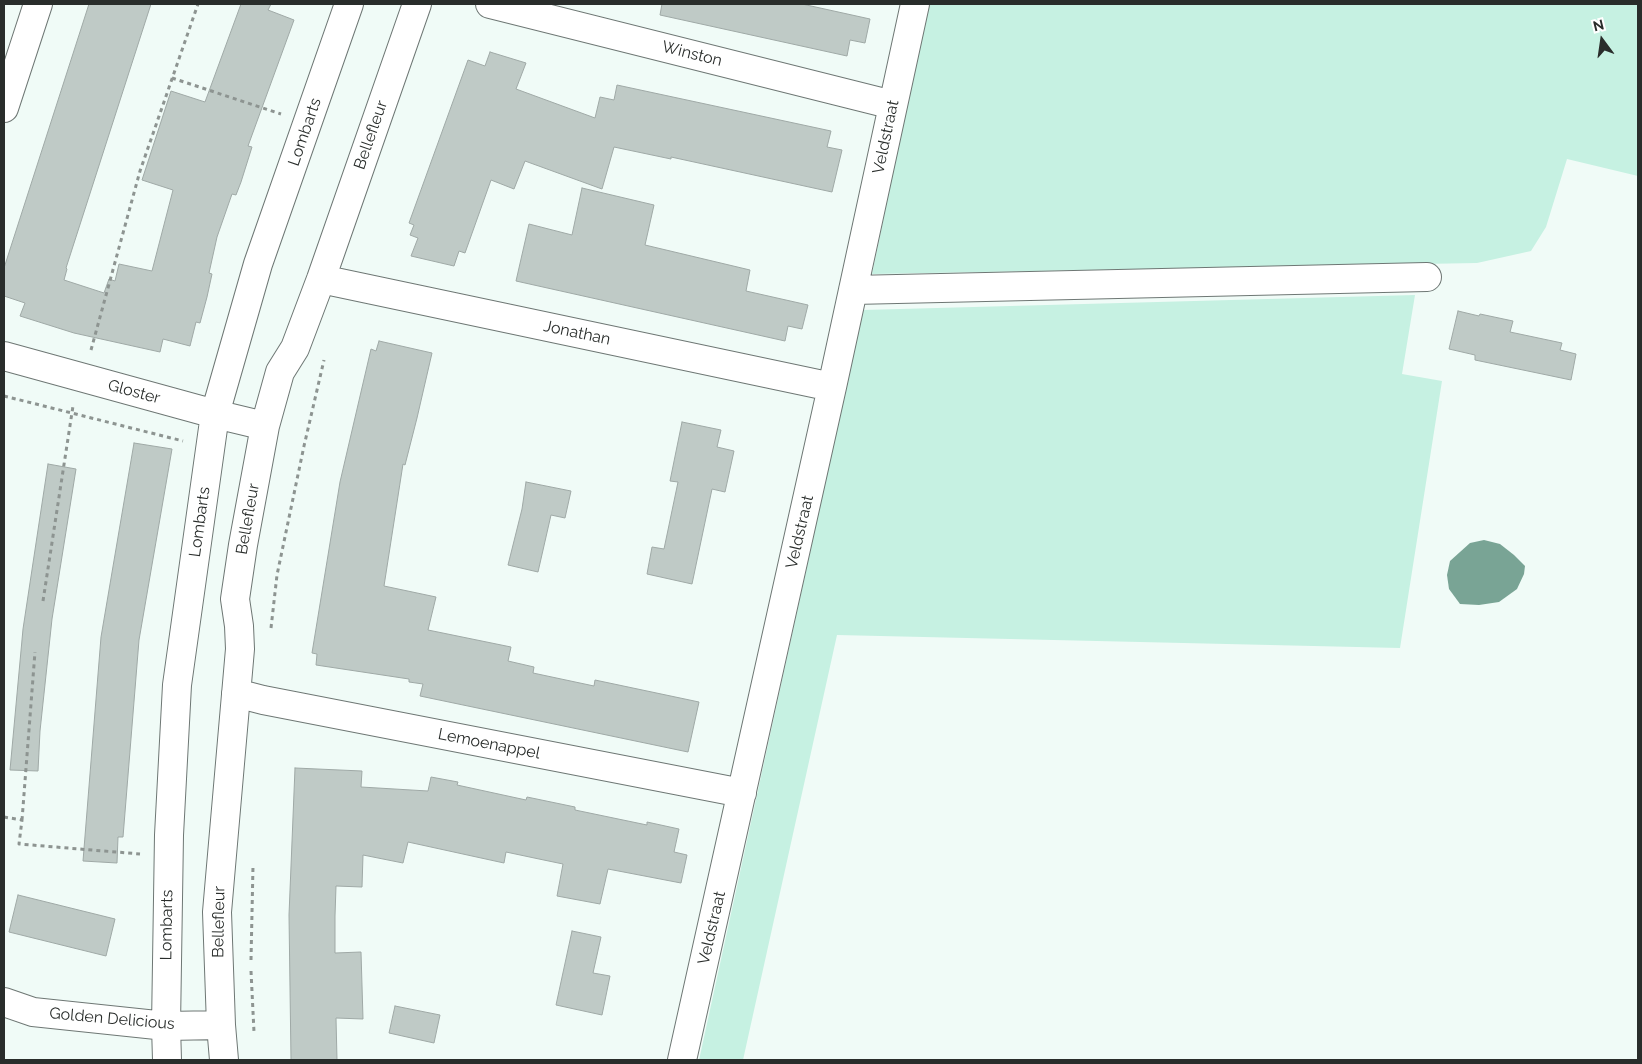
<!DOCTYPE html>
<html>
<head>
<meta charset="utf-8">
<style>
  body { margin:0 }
  #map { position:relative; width:1642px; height:1064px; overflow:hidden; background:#f0fbf7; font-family:Raleway,sans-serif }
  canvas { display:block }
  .frame { position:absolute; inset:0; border:5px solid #292d2b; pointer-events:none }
  .north { position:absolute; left:1577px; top:15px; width:50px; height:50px; -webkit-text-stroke:4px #fff; paint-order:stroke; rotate:346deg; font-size:14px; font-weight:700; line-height:20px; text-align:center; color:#292d2b }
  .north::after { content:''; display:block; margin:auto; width:18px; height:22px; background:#292d2b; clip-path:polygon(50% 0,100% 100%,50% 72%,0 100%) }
</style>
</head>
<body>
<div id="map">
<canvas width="1642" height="1064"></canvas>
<div class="frame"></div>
<div class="north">N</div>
</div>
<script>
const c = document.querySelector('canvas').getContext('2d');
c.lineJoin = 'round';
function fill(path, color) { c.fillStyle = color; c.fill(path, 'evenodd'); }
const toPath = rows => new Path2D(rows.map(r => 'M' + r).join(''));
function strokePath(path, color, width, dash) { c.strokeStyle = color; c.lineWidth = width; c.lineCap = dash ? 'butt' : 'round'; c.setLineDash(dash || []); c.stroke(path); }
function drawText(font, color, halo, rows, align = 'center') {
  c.font = font + ' Raleway,sans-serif'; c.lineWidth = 5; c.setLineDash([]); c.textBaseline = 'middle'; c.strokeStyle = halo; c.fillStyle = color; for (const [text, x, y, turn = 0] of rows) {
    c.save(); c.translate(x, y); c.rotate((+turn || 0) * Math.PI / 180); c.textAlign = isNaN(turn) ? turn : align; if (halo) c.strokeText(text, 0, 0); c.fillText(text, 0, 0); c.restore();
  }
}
fill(toPath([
  [928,4,1638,4,1638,176,1567,159,1546,227,1531,251,1477,263,872,274],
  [1415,295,1402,374,1442,381,1400,648,837,635,743,1060,699,1060,863,310]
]), '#c6f1e2');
fill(toPath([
  [1484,540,1500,544,1514,555,1525,566,1524,574,1517,589,1499,602,1479,605,1460,604,1449,589,1447,575,1450,561,1470,543]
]), '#79a495');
const building = toPath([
  [89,4,151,4,66,268,67,269,64,280,104,293,109,279,115,281,119,264,152,271,173,190,142,180,171,91,205,102,241,4,271,4,268,10,294,20,248,146,252,147,241,182,236,195,232,194,217,237,209,273,212,274,207,297,200,323,196,322,190,346,163,339,160,352,74,333,20,316,25,303,4,296,4,268,89,4],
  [662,4,802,4,870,19,865,43,850,40,847,56,660,15,662,4],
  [490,52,526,63,516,89,595,118,600,97,614,100,617,85,831,131,827,147,842,150,832,192,671,157,671,159,614,147,602,189,525,161,514,189,491,180,465,253,459,251,454,266,411,256,418,238,410,235,414,225,409,223,468,60,485,66,490,52],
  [582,188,654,205,645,245,750,270,746,291,808,305,802,329,788,326,785,341,516,281,529,224,572,235,582,188],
  [1458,311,1479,316,1480,314,1513,321,1510,332,1562,343,1560,350,1576,354,1571,380,1475,360,1475,355,1449,349,1458,311],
  [379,341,432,353,417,418,405,465,403,464,384,586,436,597,428,630,511,647,508,661,534,667,533,673,594,686,595,680,699,702,688,752,420,696,423,684,409,682,409,679,316,665,317,654,312,653,340,482,371,349,376,351,379,341],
  [682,422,721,430,717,447,734,451,725,492,712,489,692,584,647,574,652,547,664,549,678,482,670,481,682,422],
  [134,443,172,449,139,640,123,837,118,837,117,863,83,861,101,637,134,443],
  [48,464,76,469,52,619,40,731,38,771,10,770,23,629,48,464],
  [526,482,571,491,565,518,551,515,538,572,508,565,522,509,526,482],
  [295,768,362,771,361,787,428,791,431,777,458,782,457,785,526,800,527,797,575,807,575,810,647,825,647,822,679,829,674,852,687,855,681,883,608,869,600,904,557,896,563,864,539,859,506,852,504,863,408,842,403,863,363,855,362,887,336,886,335,916,335,953,361,952,363,1019,336,1018,337,1060,291,1060,289,915,295,768],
  [18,895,115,919,106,956,9,932,18,895],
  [572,931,601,937,593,973,610,976,602,1015,556,1005,572,931],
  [395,1006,440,1015,434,1043,389,1033,395,1006]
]);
fill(building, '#bfcac6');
strokePath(building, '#9fa9a6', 1);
const minor = toPath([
  [490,4,893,105],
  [4,108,38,4],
  [321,279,832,387],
  [853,290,1427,277],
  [4,356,215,414,265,426],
  [236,693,263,700,742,793],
  [4,1002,33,1012,166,1026,221,1025],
  [167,1060,166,1026,169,835,177,685,215,414,258,264,349,4],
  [224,1060,221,1025,217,912,240,649,239,626,235,599,243,545,265,426,280,372,295,348,321,279,417,4],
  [682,1060,832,387,915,4]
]);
strokePath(minor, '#6e7774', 30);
strokePath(toPath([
  [172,78,281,114],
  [91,350,140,171,198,4],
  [4,396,183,441],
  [43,601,73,406],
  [271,628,277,575,304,446,324,360],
  [4,817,22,820,19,844,140,854],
  [22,820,35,652],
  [251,960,253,866],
  [251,971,254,1032]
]), '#8d9491', 3, [4, 4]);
strokePath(minor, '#fff', 28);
drawText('16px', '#292d2b', '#fff', [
  ["Winston",692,54,14],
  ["Lombarts",305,132,-71],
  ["Bellefleur",371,135,-71],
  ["Veldstraat",886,137,-78],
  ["Jonathan",577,333,12],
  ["Gloster",134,392,15],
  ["Bellefleur",248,519,-80],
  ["Lombarts",200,522,-82],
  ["Veldstraat",800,532,-77],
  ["Lemoenappel",489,744,11],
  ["Bellefleur",219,922,-89],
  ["Lombarts",167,925,-89],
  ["Veldstraat",712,928,-77],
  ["Golden Delicious",112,1019,5]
]);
</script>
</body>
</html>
